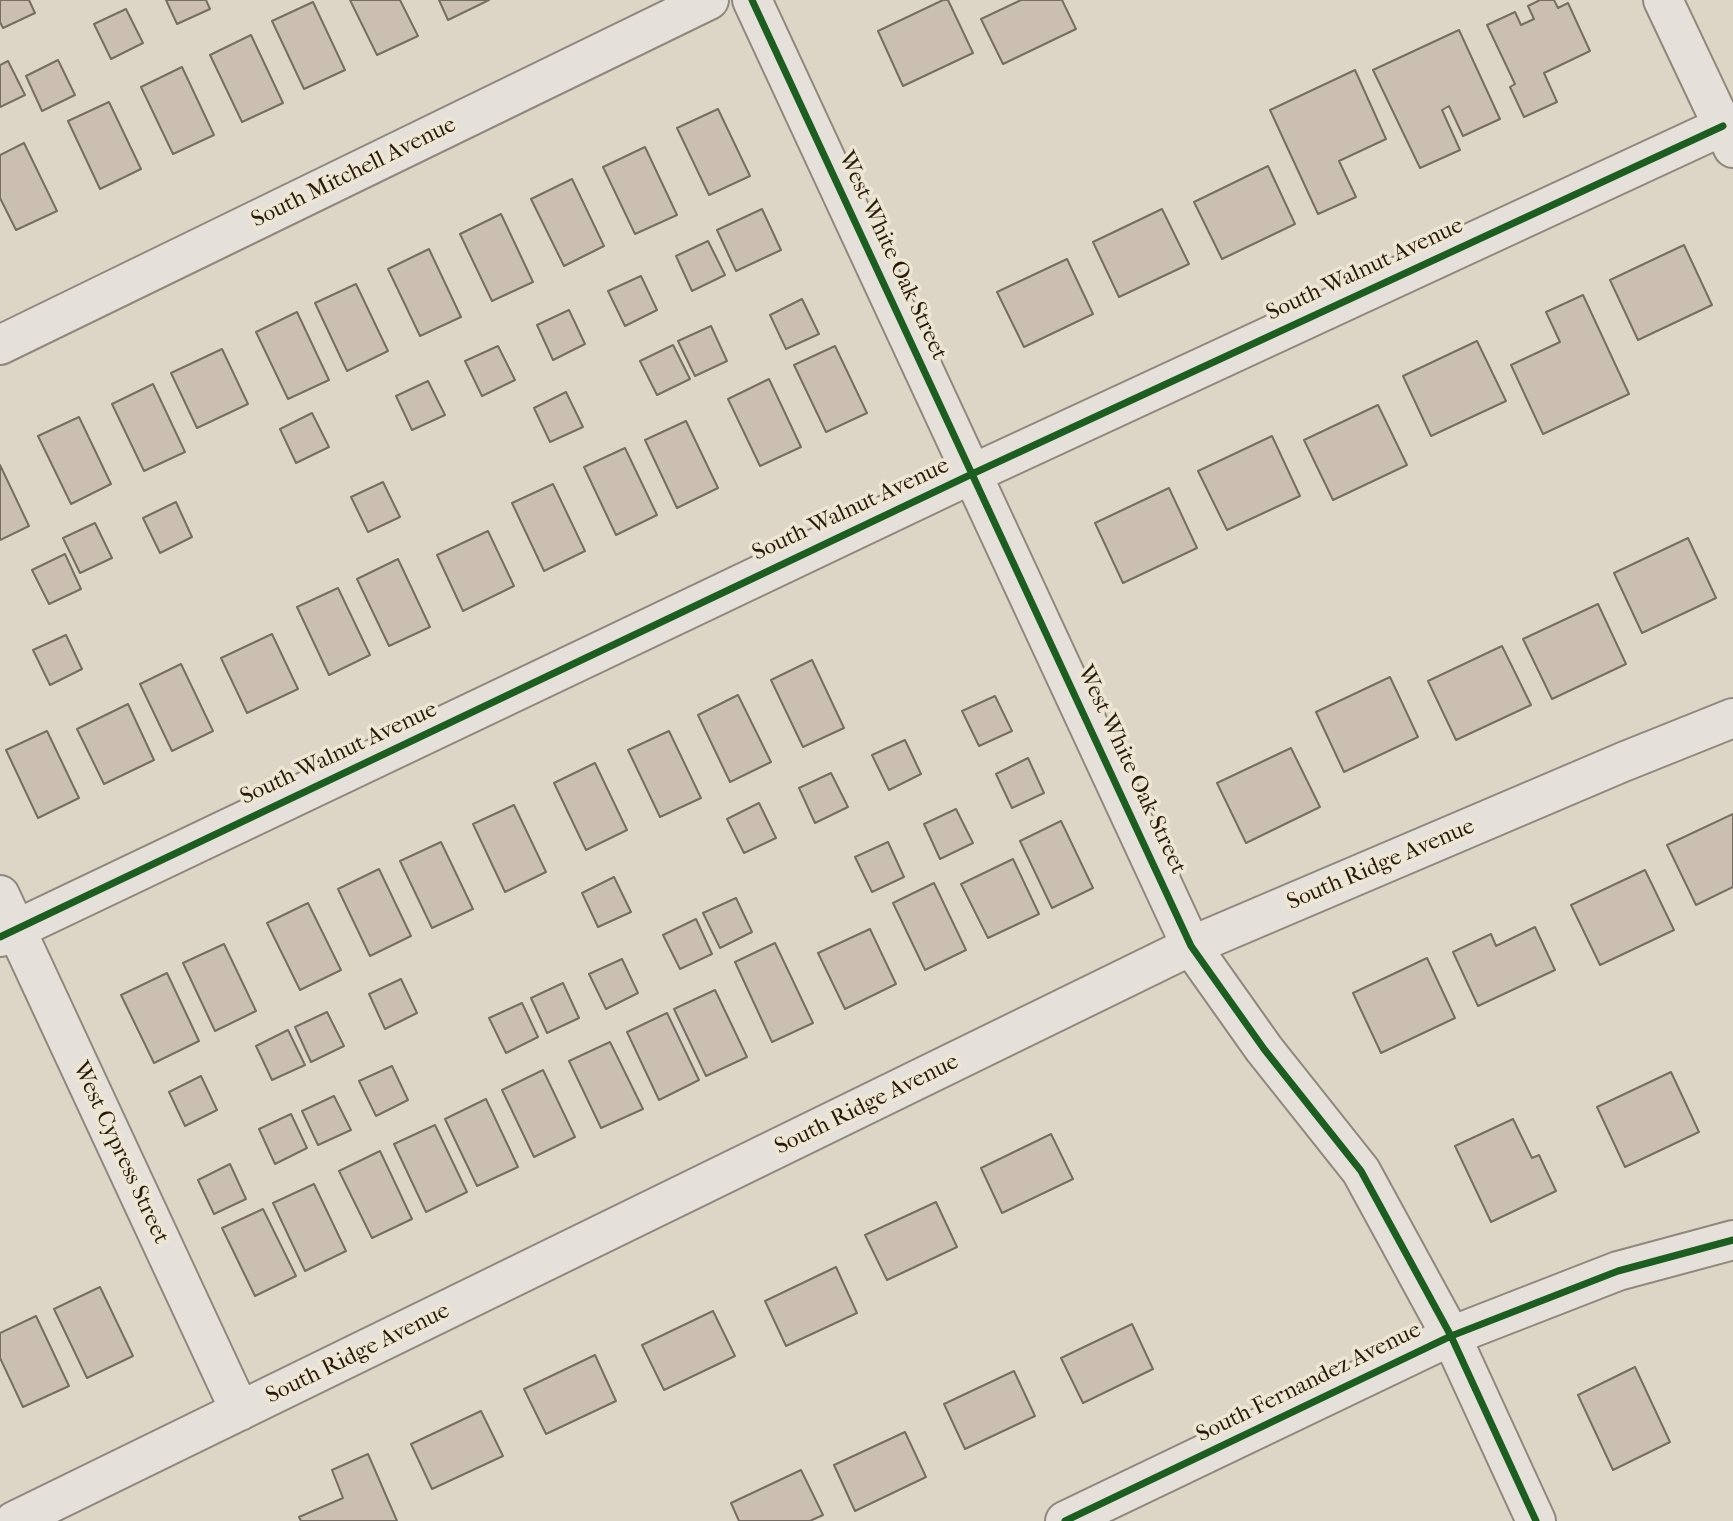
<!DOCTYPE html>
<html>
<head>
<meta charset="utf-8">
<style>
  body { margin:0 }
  canvas { display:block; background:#ddd6c7 }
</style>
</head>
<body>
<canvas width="1733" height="1521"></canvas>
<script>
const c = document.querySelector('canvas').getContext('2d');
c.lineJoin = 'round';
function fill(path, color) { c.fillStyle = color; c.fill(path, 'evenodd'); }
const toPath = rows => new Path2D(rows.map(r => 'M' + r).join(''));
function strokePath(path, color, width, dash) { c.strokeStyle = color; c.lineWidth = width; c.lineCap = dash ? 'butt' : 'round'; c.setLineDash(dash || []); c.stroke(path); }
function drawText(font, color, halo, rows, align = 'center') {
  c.font = font + ' "IM FELL French Canon",serif'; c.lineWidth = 7; c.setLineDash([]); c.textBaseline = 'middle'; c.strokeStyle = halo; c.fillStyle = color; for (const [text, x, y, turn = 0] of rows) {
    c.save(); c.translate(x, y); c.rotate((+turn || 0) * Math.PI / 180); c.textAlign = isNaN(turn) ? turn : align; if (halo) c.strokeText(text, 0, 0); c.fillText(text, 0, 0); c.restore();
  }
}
const building = toPath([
  [0,0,29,0,35,13,3,28,0,22,0,0],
  [166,0,206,0,210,9,177,24,166,0],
  [350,0,400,0,418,36,377,55,350,0],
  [439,0,489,0,448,20,439,0],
  [943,0,948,0,973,53,903,86,878,31,943,0],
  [1021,0,1062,0,1076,29,1003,64,981,19,1021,0],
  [1540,0,1554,0,1558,8,1568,3,1590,51,1544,73,1557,102,1524,117,1510,87,1515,84,1487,25,1515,12,1521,25,1534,19,1528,6,1540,0],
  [313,2,345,70,304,89,272,21,313,2],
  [126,9,143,43,111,59,94,24,126,9],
  [1459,30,1500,119,1463,136,1449,106,1442,110,1460,150,1420,168,1373,70,1459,30],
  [251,35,283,103,242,122,210,55,251,35],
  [58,60,75,95,42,111,26,76,58,60],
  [8,61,25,95,0,107,0,65,8,61],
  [182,67,214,135,173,154,141,87,182,67],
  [1355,70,1386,139,1339,161,1356,197,1318,214,1270,110,1355,70],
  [109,102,141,169,100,189,68,121,109,102],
  [718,109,750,176,709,195,677,128,718,109],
  [24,143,57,211,16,230,0,198,0,155,24,143],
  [645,147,677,215,635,234,603,167,645,147],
  [1268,166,1295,224,1222,259,1194,202,1268,166],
  [572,179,604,246,564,266,531,199,572,179],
  [762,209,781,250,736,271,717,230,762,209],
  [1162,209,1189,264,1119,297,1093,242,1162,209],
  [501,214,533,282,492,301,460,234,501,214],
  [708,241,725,275,692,291,676,256,708,241],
  [1684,245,1712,305,1638,340,1610,280,1684,245],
  [429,249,461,317,420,336,388,269,429,249],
  [1067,259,1093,314,1024,347,997,292,1067,259],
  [641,276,657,310,625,326,608,291,641,276],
  [356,284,388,351,347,371,315,303,356,284],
  [1583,295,1629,394,1543,434,1511,365,1560,342,1546,312,1583,295],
  [802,299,819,334,786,349,770,315,802,299],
  [569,310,585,344,553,360,537,325,569,310],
  [297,312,329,380,288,399,256,332,297,312],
  [711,326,727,361,695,376,678,341,711,326],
  [1477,341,1506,401,1431,436,1403,376,1477,341],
  [673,345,690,379,657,395,640,361,673,345],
  [498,346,515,380,482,396,465,361,498,346],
  [835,346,867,413,826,432,794,365,835,346],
  [222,349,248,404,197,428,171,373,222,349],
  [769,379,801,447,760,466,728,399,769,379],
  [428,381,445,415,412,430,396,396,428,381],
  [153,384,185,452,144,471,112,404,153,384],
  [566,392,583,427,550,442,534,408,566,392],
  [1378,405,1407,465,1333,500,1304,440,1378,405],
  [312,413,329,447,296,463,280,429,312,413],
  [79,417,111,484,71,504,38,436,79,417],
  [686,421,718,488,677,508,645,440,686,421],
  [1272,436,1300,496,1227,530,1198,471,1272,436],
  [625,448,657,515,616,535,584,467,625,448],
  [0,465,29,526,0,540,0,465],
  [383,482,400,517,368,532,351,497,383,482],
  [553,484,585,551,544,571,512,503,553,484],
  [1169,488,1197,548,1123,583,1095,523,1169,488],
  [176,502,192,537,160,553,143,518,176,502],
  [95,523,112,558,80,573,63,538,95,523],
  [488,531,514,586,463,611,437,555,488,531],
  [1688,538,1716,598,1642,633,1614,573,1688,538],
  [65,554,81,589,49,604,32,570,65,554],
  [398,559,430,627,389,646,357,579,398,559],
  [338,588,370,655,329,675,297,607,338,588],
  [1598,604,1626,664,1552,699,1523,639,1598,604],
  [272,634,298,689,247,713,221,658,272,634],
  [66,635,82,669,50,685,33,650,66,635],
  [1502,646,1531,705,1456,740,1428,681,1502,646],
  [812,660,844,728,803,747,771,680,812,660],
  [181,664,213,731,172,751,140,684,181,664],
  [1390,677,1418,737,1344,772,1316,712,1390,677],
  [738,695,771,762,730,782,698,715,738,695],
  [995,696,1012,731,979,746,962,711,995,696],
  [128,704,154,760,104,784,77,729,128,704],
  [47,731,79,798,38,818,6,750,47,731],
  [669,731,701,798,660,817,628,750,669,731],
  [905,740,921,774,889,790,872,755,905,740],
  [1291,748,1320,807,1246,843,1217,783,1291,748],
  [1028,758,1044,793,1012,808,996,774,1028,758],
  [595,763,627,830,586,850,554,783,595,763],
  [831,773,848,807,815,823,799,788,831,773],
  [759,803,776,838,744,853,727,819,759,803],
  [514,805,546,872,505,892,473,824,514,805],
  [956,809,973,843,940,859,924,824,956,809],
  [1733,814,1733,887,1696,905,1667,845,1733,814],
  [1061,821,1093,888,1052,908,1020,841,1061,821],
  [441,842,473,909,432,928,400,861,441,842],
  [888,842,904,877,872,892,855,857,888,842],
  [1013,859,1039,914,988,938,961,884,1013,859],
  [379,869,411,936,370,956,338,889,379,869],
  [1645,870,1674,930,1600,965,1571,905,1645,870],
  [614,877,631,912,598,927,582,893,614,877],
  [934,883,966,950,925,970,893,903,934,883],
  [736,898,752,932,720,948,703,913,736,898],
  [308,903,341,970,300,990,267,923,308,903],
  [696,919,712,954,680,969,663,935,696,919],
  [1535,927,1555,970,1478,1006,1453,952,1491,934,1496,946,1535,927],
  [870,929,896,984,845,1009,818,953,870,929],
  [775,943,813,1023,772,1042,735,962,775,943],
  [224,944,256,1011,215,1031,183,963,224,944],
  [1427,958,1455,1018,1381,1053,1353,993,1427,958],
  [622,959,638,993,606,1009,589,974,622,959],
  [167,973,199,1041,154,1063,121,995,167,973],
  [401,979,417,1013,385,1029,369,994,401,979],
  [563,983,579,1018,547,1033,531,998,563,983],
  [715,990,747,1057,706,1076,674,1009,715,990],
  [522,1003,538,1037,506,1053,489,1018,522,1003],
  [327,1012,344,1046,311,1062,295,1027,327,1012],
  [667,1013,699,1080,659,1100,627,1032,667,1013],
  [288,1030,305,1065,272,1080,256,1046,288,1030],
  [610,1042,643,1109,601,1128,569,1061,610,1042],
  [392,1066,408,1100,376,1116,359,1081,392,1066],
  [543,1070,575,1137,534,1157,502,1090,543,1070],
  [1671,1072,1699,1132,1625,1167,1597,1107,1671,1072],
  [201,1076,217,1110,185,1126,169,1092,201,1076],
  [334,1096,351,1130,318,1145,302,1111,334,1096],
  [486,1099,518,1167,477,1186,445,1119,486,1099],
  [291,1114,307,1148,275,1164,259,1129,291,1114],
  [1513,1119,1532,1158,1539,1155,1556,1191,1491,1222,1455,1146,1513,1119],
  [435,1125,467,1192,426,1212,394,1144,435,1125],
  [1051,1134,1073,1179,1002,1213,981,1168,1051,1134],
  [380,1151,412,1219,372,1238,339,1171,380,1151],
  [230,1164,246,1199,214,1214,198,1180,230,1164],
  [314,1184,346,1251,305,1271,273,1203,314,1184],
  [936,1202,957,1247,887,1280,865,1235,936,1202],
  [263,1209,296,1276,255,1296,222,1228,263,1209],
  [836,1267,857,1313,786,1346,765,1301,836,1267],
  [100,1287,133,1356,87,1378,54,1309,100,1287],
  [713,1311,735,1356,664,1390,642,1345,713,1311],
  [36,1316,69,1386,23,1407,0,1358,0,1333,36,1316],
  [1132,1324,1153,1369,1083,1403,1061,1358,1132,1324],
  [595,1355,616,1401,546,1434,524,1389,595,1355],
  [1635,1367,1670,1442,1613,1470,1578,1395,1635,1367],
  [1014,1371,1035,1416,965,1449,944,1404,1014,1371],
  [481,1411,503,1456,432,1489,411,1444,481,1411],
  [905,1432,926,1477,855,1511,834,1465,905,1432],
  [368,1454,397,1521,301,1521,299,1517,343,1498,332,1470,368,1454],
  [801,1470,823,1515,810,1521,739,1521,731,1503,801,1470]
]);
fill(building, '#cbbfb1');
strokePath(building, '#746e63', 2);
const minor = toPath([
  [752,0,1191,946,1264,1049,1361,1171,1451,1336,1536,1521],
  [1663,0,1733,148],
  [0,345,709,0],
  [0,895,240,1411],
  [0,937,972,474,1723,126],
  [14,1521,1191,946,1623,762,1733,718],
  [1065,1521,1451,1336,1618,1271,1733,1240]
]);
strokePath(minor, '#8e887d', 42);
strokePath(minor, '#e5e1da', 38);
strokePath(toPath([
  [752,0,1191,946,1264,1049,1361,1171,1451,1336,1536,1521],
  [0,937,972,474,1723,126],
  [1065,1521,1451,1336,1618,1271,1733,1240]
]), '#1b5e20', 7);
drawText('23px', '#291a07', '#eee6d5', [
  ["South Mitchell Avenue",354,173,-26],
  ["West White Oak Street",892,256,65],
  ["South Walnut Avenue",1365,270,-25],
  ["South Walnut Avenue",851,510,-25],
  ["South Walnut Avenue",339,754,-25],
  ["West White Oak Street",1131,770,65],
  ["South Ridge Avenue",1381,865,-23],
  ["South Ridge Avenue",867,1105,-26],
  ["West Cypress Street",120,1153,65],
  ["South Ridge Avenue",358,1354,-26],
  ["South Fernandez Avenue",1309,1383,-26]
]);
</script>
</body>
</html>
